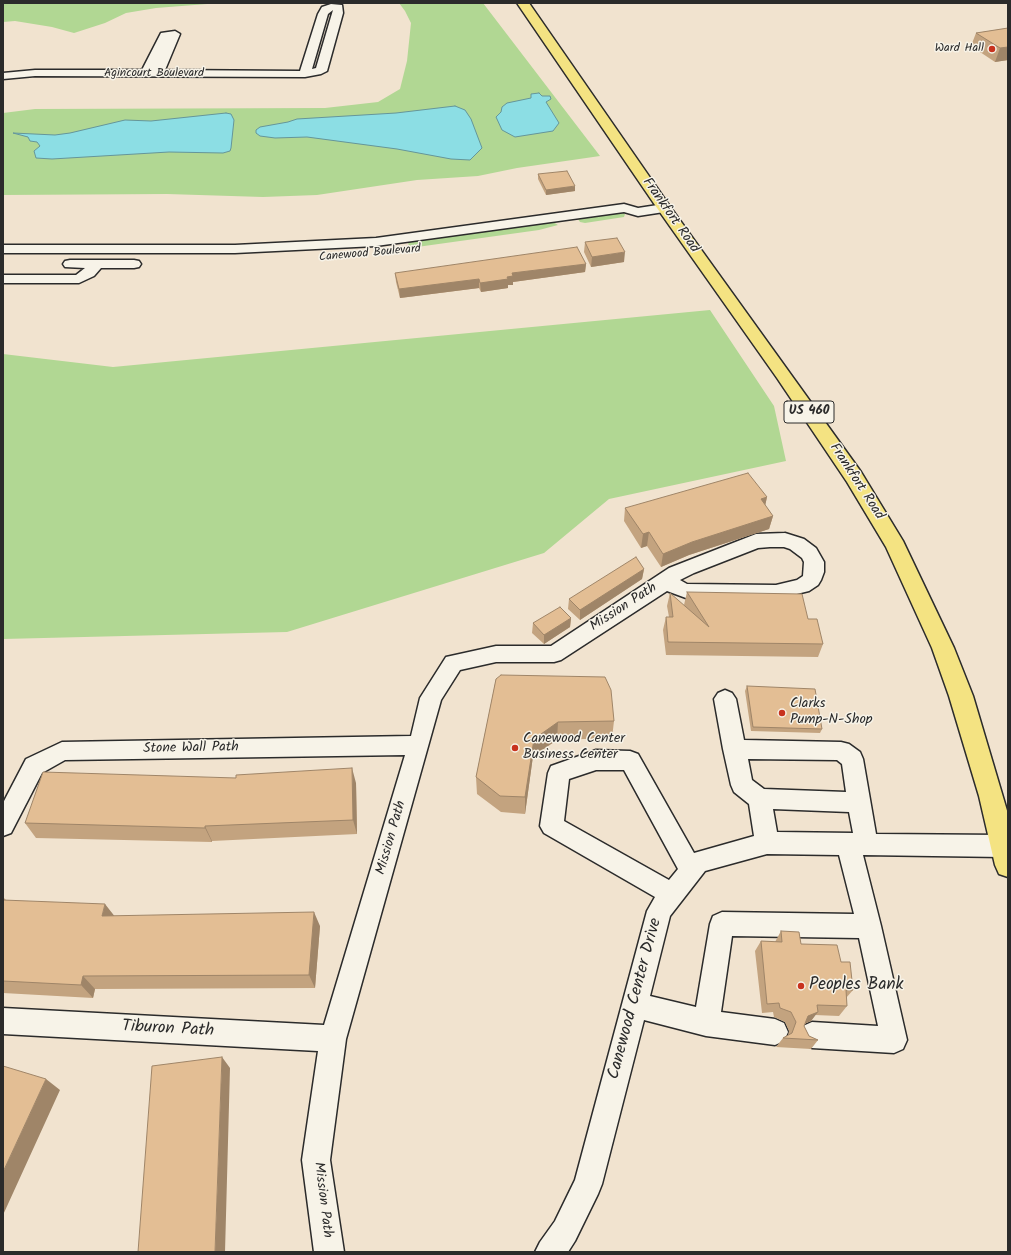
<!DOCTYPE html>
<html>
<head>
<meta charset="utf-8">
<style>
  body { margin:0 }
  #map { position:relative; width:1011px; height:1255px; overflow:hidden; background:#f1e3cf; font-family:Kalam,sans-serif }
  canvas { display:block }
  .frame { position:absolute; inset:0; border:4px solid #2b2b2b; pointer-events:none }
</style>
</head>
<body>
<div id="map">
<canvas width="1011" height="1255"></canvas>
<div class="frame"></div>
</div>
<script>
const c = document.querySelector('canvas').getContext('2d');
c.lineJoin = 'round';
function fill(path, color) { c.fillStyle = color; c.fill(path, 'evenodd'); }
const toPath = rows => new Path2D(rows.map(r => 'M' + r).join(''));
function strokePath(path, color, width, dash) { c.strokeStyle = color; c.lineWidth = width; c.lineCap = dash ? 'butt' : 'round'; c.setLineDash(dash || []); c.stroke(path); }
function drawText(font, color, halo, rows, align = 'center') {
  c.font = font + ' Kalam,sans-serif'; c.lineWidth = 3; c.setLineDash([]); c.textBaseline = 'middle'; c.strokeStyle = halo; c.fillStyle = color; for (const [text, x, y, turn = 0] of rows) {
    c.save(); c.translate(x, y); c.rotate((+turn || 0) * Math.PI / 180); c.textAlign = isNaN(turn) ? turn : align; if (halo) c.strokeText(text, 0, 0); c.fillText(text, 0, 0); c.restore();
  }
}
fill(toPath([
  [3,3,220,3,156,8,126,13,105,23,74,33,52,27,15,21,3,22],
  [399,3,483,3,600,156,517,168,478,176,417,180,317,195,263,197,167,194,3,195,3,113,35,109,325,108,378,102,400,89,407,61,411,23,405,11],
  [621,212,625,214,624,217,585,223,580,222,578,219],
  [548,222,553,222,558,225,539,230,417,247,412,247,408,244,409,242],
  [710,310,774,406,786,461,609,499,544,553,287,632,3,639,3,354,113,367]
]), '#b1d793');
const water = toPath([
  [539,93,542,96,550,96,551,99,546,102,559,123,553,131,515,137,502,130,496,117,501,112,502,107,507,103,531,98,531,94,539,93],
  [455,106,465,110,471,119,482,148,470,160,451,159,397,149,307,137,275,138,260,136,256,133,256,130,260,127,288,122,297,119,396,113,455,106],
  [226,113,231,114,234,120,231,148,230,151,223,153,169,152,52,159,36,158,34,151,40,146,37,142,30,141,28,137,13,133,55,135,70,133,125,120,151,121,226,113]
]);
fill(water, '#8cdee4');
strokePath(water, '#65969a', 1);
const minor = toPath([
  [331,4,342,5,343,13,327,71,321,74,305,77,35,76,3,79,3,73,35,70,142,70,161,33,175,31,180,34,165,70,300,71,318,14,322,7,331,4],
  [333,10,316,68,312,69,328,14,333,10],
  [624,204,638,208,664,204,669,205,671,208,669,211,664,212,638,216,624,212,376,246,235,253,3,253,3,245,235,245,376,238,624,204],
  [70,260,134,260,139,261,141,264,139,267,134,268,101,268,94,276,79,283,3,283,3,275,76,275,85,268,65,267,63,264,65,261,70,260],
  [785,533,804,539,816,548,824,562,824,572,821,580,818,585,809,591,776,599,686,598,667,591,561,660,554,662,496,662,460,670,441,700,346,1039,330,1160,344,1252,314,1252,302,1160,318,1051,3,1034,3,1008,324,1025,405,755,65,760,42,773,11,833,3,836,3,803,26,759,62,742,411,736,420,698,446,657,496,646,551,646,669,568,756,534,785,533],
  [770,547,784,547,790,549,802,558,804,562,803,576,797,580,776,585,687,584,680,580,694,573,758,548,770,547],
  [725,690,732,693,736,699,744,740,841,742,849,744,860,752,863,759,876,834,1003,835,1008,837,1008,855,1003,857,863,855,881,926,907,1040,903,1049,894,1053,812,1048,803,1044,799,1035,803,1026,812,1022,878,1026,859,938,732,936,721,1012,775,1019,784,1023,788,1032,784,1041,775,1045,706,1036,644,1020,602,1184,598,1194,575,1241,568,1252,535,1252,540,1242,555,1221,575,1180,647,911,655,897,544,833,540,826,548,773,551,766,596,750,630,751,638,754,694,853,754,836,749,804,734,792,731,785,723,749,714,699,718,693,725,690],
  [748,759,837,760,842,764,846,792,764,789,752,780,748,759],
  [596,770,624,770,678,869,669,880,564,821,569,779,596,770],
  [773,809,849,812,853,833,777,832,773,809],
  [767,854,839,855,854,914,722,912,713,916,710,924,696,1007,650,996,670,916,705,871,767,854]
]);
const major = toPath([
  [517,3,529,3,669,205,861,472,903,541,954,648,973,696,1008,814,1008,877,999,874,995,865,979,796,949,696,932,648,886,547,847,482,777,378,657,208,517,3]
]);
strokePath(minor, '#2b2b2b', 3);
strokePath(major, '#2b2b2b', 3);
fill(minor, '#f7f3e8');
fill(major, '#f4e382');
fill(toPath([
  [1008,28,1008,60,995,62,971,46,976,33],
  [538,174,575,191,546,195,538,179],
  [585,242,624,262,591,267,584,252],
  [586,264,585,272,513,282,513,285,508,285,508,288,481,292,479,288,400,298,396,282,395,273],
  [767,497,765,505,773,516,769,529,689,555,661,567,647,546,641,548,624,521,625,508],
  [644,569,642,579,580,620,568,609,569,599],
  [687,592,808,619,823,644,818,657,666,655,663,630,666,617,669,617,667,606,670,593,685,607,684,605],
  [571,618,570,627,544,644,532,633,533,623],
  [496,679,614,721,612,738,557,740,533,756,525,814,501,812,477,794,476,777],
  [747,686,822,729,820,733,751,731,745,691],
  [356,783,357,834,212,841,212,842,36,838,25,823],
  [3,897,6,900,114,916,320,926,315,988,95,989,93,998,3,993],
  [781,931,801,944,841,962,853,990,846,998,847,1006,839,1016,815,1015,811,1021,806,1023,804,1026,809,1036,818,1040,811,1049,776,1047,783,1038,788,1035,789,1031,785,1022,774,1017,773,1012,762,1013,755,951,761,941,775,942]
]), '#c3a37f');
fill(toPath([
  [1008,47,1008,60,995,62,1000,48],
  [575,186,575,191,546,195,546,190],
  [625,252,624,262,591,267,592,257],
  [586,264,585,272,513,282,513,285,508,285,508,288,481,292,480,283,507,277,512,273],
  [479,279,479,288,400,298,399,289],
  [767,497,764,511,761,499],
  [773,516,769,529,689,555,661,567,663,554,692,542],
  [649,532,647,546,641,548,643,534],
  [644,569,642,579,580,620,580,610],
  [571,618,570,627,544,644,544,635],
  [558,722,557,740,533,756,525,814,525,797,534,739],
  [352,768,356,783,357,834,353,820],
  [205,826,212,841,212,842,205,828],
  [105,904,116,918,102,916],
  [314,912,320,926,315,988,309,975],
  [83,976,95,989,93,998,81,985],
  [818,1012,811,1021,802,1025,808,1016],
  [222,1057,230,1068,225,1252,215,1252],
  [46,1079,60,1090,3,1215,3,1172]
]), '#9f8568');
const building = toPath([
  [1008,28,1008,47,1000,48,976,33,1008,28],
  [567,171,575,186,546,190,538,174,567,171],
  [617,238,625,252,592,257,585,242,617,238],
  [577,247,586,264,512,273,513,276,507,277,508,279,480,283,479,279,399,289,395,273,577,247],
  [748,473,767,497,761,499,773,516,692,542,663,554,649,532,643,534,625,508,748,473],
  [636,557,644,569,580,610,569,599,636,557],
  [687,592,802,594,808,619,817,619,823,644,668,642,666,617,673,617,670,593,709,627,687,592],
  [560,607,571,618,544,635,533,623,560,607],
  [501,675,605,677,611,690,614,721,558,722,534,739,525,797,500,796,476,777,496,679,501,675],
  [747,686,815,689,822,729,753,727,747,686],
  [352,768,353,820,205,826,205,828,25,823,43,772,236,778,236,775,352,768],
  [3,900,105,904,102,916,314,912,309,975,83,976,81,985,3,981,3,900],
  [781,931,799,932,801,944,837,945,841,962,850,962,853,990,846,990,847,1006,817,1005,818,1012,808,1016,804,1026,809,1036,818,1040,783,1038,792,1033,796,1022,791,1012,780,1008,779,1003,767,1004,761,941,782,942,781,931],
  [222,1057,215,1252,138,1252,152,1066,222,1057],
  [3,1066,46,1079,3,1172,3,1066]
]);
fill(building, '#e3be94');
strokePath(building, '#9f8568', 1);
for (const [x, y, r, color] of [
  [992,49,4,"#c8321e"],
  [782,713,4,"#c8321e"],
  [515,748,4,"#c8321e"],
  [801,986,4,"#c8321e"]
]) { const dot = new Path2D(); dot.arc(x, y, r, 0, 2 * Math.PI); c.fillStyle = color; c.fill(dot); strokePath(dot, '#f7f3e8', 1.5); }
drawText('12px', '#2b2b2b', '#f7f3e8', [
  ["Ward Hall",984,49]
], 'right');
drawText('12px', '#2b2b2b', '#f7f3e8', [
  ["Agincourt Boulevard",154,74],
  ["Canewood Boulevard",370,254,-5]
]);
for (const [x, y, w] of [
  [809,412,50]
]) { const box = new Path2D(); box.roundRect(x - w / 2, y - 11, w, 22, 3); c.fillStyle = '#f7f3e8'; c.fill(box); strokePath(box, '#2b2b2b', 1); }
drawText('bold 13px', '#2b2b2b', null, [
  ["US 460",809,412]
]);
drawText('14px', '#2b2b2b', '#f7f3e8', [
  ["Frankfort Road",670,216,55],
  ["Frankfort Road",856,482,57],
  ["Mission Path",624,608,-33],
  ["Stone Wall Path",191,749,-1],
  ["Mission Path",392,838,-74],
  ["Mission Path",322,1200,83]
]);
drawText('14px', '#2b2b2b', '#f7f3e8', [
  ["Clarks",790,705],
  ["Pump-N-Shop",790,721],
  ["Canewood Center",523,740],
  ["Business Center",523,756]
], 'left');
drawText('17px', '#2b2b2b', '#f7f3e8', [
  ["Peoples Bank",809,986]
], 'left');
drawText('17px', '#2b2b2b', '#f7f3e8', [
  ["Canewood Center Drive",636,999,-75],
  ["Tiburon Path",168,1030,3]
]);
</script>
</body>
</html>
